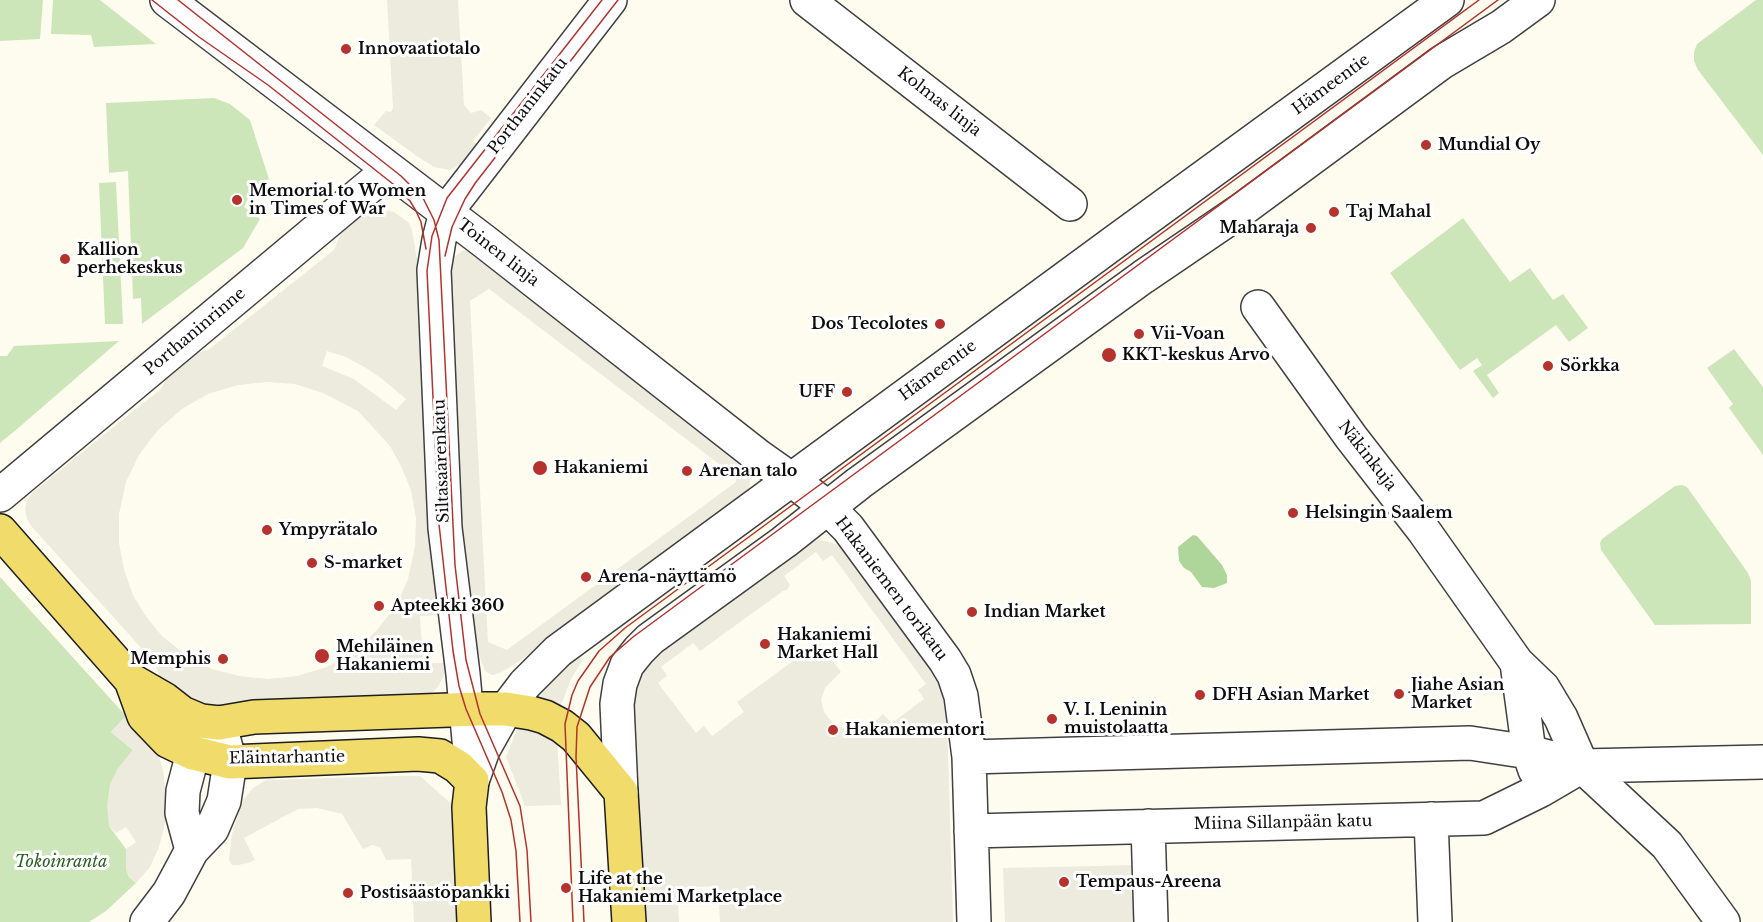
<!DOCTYPE html>
<html>
<head>
<meta charset="utf-8">
<style>
  body { margin:0 }
  canvas { display:block; background:#fefcee }
</style>
</head>
<body>
<canvas width="1763" height="922"></canvas>
<script>
const c = document.querySelector('canvas').getContext('2d');
c.lineJoin = 'round';
function fill(path, color) { c.fillStyle = color; c.fill(path, 'evenodd'); }
const toPath = rows => new Path2D(rows.map(r => 'M' + r).join(''));
function strokePath(path, color, width, dash) { c.strokeStyle = color; c.lineWidth = width; c.lineCap = dash ? 'butt' : 'round'; c.setLineDash(dash || []); c.stroke(path); }
function drawText(font, color, halo, rows, align = 'center') {
  c.font = font + ' "Libre Baskerville",serif'; c.lineWidth = 6; c.setLineDash([]); c.textBaseline = 'middle'; c.strokeStyle = halo; c.fillStyle = color; for (const [text, x, y, turn = 0] of rows) {
    c.save(); c.translate(x, y); c.rotate((+turn || 0) * Math.PI / 180); c.textAlign = isNaN(turn) ? turn : align; if (halo) c.strokeText(text, 0, 0); c.fillText(text, 0, 0); c.restore();
  }
}
fill(toPath([
  [0,0,43,0,40,39,0,41],
  [53,0,100,0,156,44,94,47,91,35,51,34],
  [1756,0,1763,0,1763,155,1698,70,1694,61,1694,52,1697,44],
  [214,98,230,104,250,120,269,179,253,187,244,207,260,219,243,248,142,324,141,298,133,299,128,171,109,173,106,103],
  [116,182,123,324,105,324,99,183],
  [1463,218,1510,282,1530,268,1553,300,1563,294,1588,328,1569,342,1556,325,1487,375,1499,393,1493,398,1473,371,1482,365,1477,358,1460,370,1390,273],
  [119,341,17,429,0,443,0,356,7,356,14,346],
  [1734,349,1763,387,1763,455,1729,408,1733,404,1707,368],
  [1682,485,1687,487,1748,573,1751,581,1751,624,1655,625,1601,550,1600,543,1602,539,1675,486],
  [0,577,126,716,111,732,133,750,117,770,109,826,126,849,126,869,129,877,136,883,106,911,89,922,0,922]
]), '#cde6b9');
fill(toPath([
  [1193,535,1197,536,1222,565,1227,575,1227,583,1214,588,1202,587,1191,572,1184,568,1179,561,1178,547]
]), '#afd69a');
fill(toPath([
  [387,0,458,0,464,105,471,113,481,110,491,118,473,141,480,147,463,163,450,170,434,167,418,157,374,125,386,111,391,112,393,108],
  [383,210,394,212,409,223,412,230,421,282,443,615,420,616,423,663,445,663,444,676,437,688,429,695,398,699,389,695,248,701,204,712,163,684,153,661,32,527,27,519,25,509,27,500,33,492,161,389,172,368,193,352,207,351,334,250,343,229,361,216],
  [327,351,346,357,366,368,381,378,406,399,396,410,354,379,322,366],
  [267,382,295,384,323,393,358,411,390,446,401,466,411,490,416,518,415,547,408,579,396,606,376,631,353,652,327,667,297,676,268,679,239,676,212,669,186,655,162,636,145,615,133,595,124,570,119,543,119,514,126,482,139,455,158,430,182,409,208,394,238,385],
  [463,250,471,252,739,465,749,475,750,483,749,488,742,495,589,607,523,659,500,673,492,675,485,671,477,649,472,625,463,565,449,274,452,259],
  [489,289,736,477,736,482,507,650,488,642,470,301],
  [821,540,839,545,847,552,936,675,944,693,947,718,953,922,720,922,718,886,677,888,679,922,641,922,630,711,635,682,652,655,809,541],
  [816,552,823,561,832,555,840,566,926,684,918,690,924,699,892,723,883,714,877,720,875,719,856,728,843,728,832,722,824,712,821,700,825,688,841,672,819,642,737,702,744,712,712,736,704,726,696,733,658,683,667,676,661,667,693,643,700,651,783,591,787,590,790,585,784,576],
  [579,655,582,661,571,679,558,713,532,703,557,672],
  [126,716,144,734,158,753,163,770,166,797,165,823,159,847,150,867,136,883,129,877,126,869,126,849,136,842,126,827,116,833,109,826,107,805,110,784,117,770,133,750,111,732],
  [520,722,557,739,561,805,525,806,506,757],
  [395,776,420,776,456,808,460,922,414,922,411,859,386,860,380,847,372,845,363,849,342,814,317,808,298,809,244,838,255,860,248,863,238,865,232,865,229,860,232,834,243,800,253,788,266,780],
  [1138,865,1139,922,1005,922,1003,868]
]), '#edebdd');
const minor = toPath([
  [167,0,485,242,758,456,792,480,828,508,848,528,945,660,954,675,961,696,969,757,974,922],
  [807,0,1070,204],
  [1258,307,1351,437,1424,531,1517,663,1543,688,1561,718,1582,766,1667,845,1723,922],
  [0,495,389,170],
  [1517,663,1529,752,1535,770],
  [969,757,1470,743,1529,752,1582,766,1763,762],
  [472,773,463,674,445,528,434,270,439,240,446,212,610,0],
  [472,781,483,750,506,709,525,684,558,651,1116,241,1447,0],
  [621,792,617,704,620,684,627,665,639,650,650,639,784,542,859,483,1143,277,1240,211,1442,62,1501,27,1538,0],
  [1431,819,1435,922],
  [1148,826,1151,922],
  [971,831,1484,818,1541,790,1582,766],
  [192,850,182,813,183,791,193,753,212,732],
  [147,922,169,893,192,850,212,829,224,801,230,762,219,723]
]);
const major = toPath([
  [0,531,131,680,144,716,168,741,193,753,230,762,418,754,440,756,458,767,472,781,469,807,474,922],
  [131,680,164,699,182,713,201,721,219,723,254,717,478,709,506,709,531,713,545,717,562,726,576,737,621,792,629,922]
]);
strokePath(minor, '#404040', 36);
strokePath(major, '#1e1e1e', 36);
strokePath(minor, '#fff', 33);
strokePath(major, '#f1dc6b', 33);
strokePath(toPath([
  [152,0,199,37,268,85,393,184,410,201,416,211,421,222,426,249],
  [178,0,401,176,423,198,434,220,439,240,455,565,466,660,480,714,520,806,527,850,531,922],
  [445,256,452,227,465,199,476,182,618,0],
  [520,922,516,851,511,820,502,792,466,709,459,686,453,651,439,524,427,271,432,236,447,198,602,0],
  [573,922,565,724,572,695,578,681,599,651,625,628,1479,0],
  [584,922,576,757,577,727,590,687,610,657,633,637,1498,0]
]), '#b5322d', 1.5);
for (const [x, y, r, color] of [
  [346,49,6,"#b5322d"],
  [1426,145,6,"#b5322d"],
  [237,200,6,"#b5322d"],
  [1334,212,6,"#b5322d"],
  [1311,228,6,"#b5322d"],
  [65,259,6,"#b5322d"],
  [940,324,6,"#b5322d"],
  [1139,334,6,"#b5322d"],
  [1109,355,8,"#b5322d"],
  [1548,366,6,"#b5322d"],
  [847,392,6,"#b5322d"],
  [540,468,8,"#b5322d"],
  [687,471,6,"#b5322d"],
  [1293,513,6,"#b5322d"],
  [267,530,6,"#b5322d"],
  [312,563,6,"#b5322d"],
  [586,577,6,"#b5322d"],
  [379,606,6,"#b5322d"],
  [972,612,6,"#b5322d"],
  [765,644,6,"#b5322d"],
  [322,656,8,"#b5322d"],
  [223,659,6,"#b5322d"],
  [1399,694,6,"#b5322d"],
  [1200,695,6,"#b5322d"],
  [1052,719,6,"#b5322d"],
  [833,730,6,"#b5322d"],
  [1064,882,6,"#b5322d"],
  [566,888,6,"#b5322d"],
  [348,893,6,"#b5322d"]
]) { const dot = new Path2D(); dot.arc(x, y, r, 0, 2 * Math.PI); c.fillStyle = color; c.fill(dot); strokePath(dot, '#fff', 2); }
drawText('bold 16px', '#0d0d0d', '#fff', [
  ["Innovaatiotalo",358,49],
  ["Mundial Oy",1438,145],
  ["Memorial to Women",249,191],
  ["in Times of War",249,209],
  ["Taj Mahal",1346,212],
  ["Maharaja",1299,228,"right"],
  ["Kallion",77,250],
  ["perhekeskus",77,268],
  ["Dos Tecolotes",928,324,"right"],
  ["Vii-Voan",1151,334],
  ["KKT-keskus Arvo",1122,355],
  ["Sörkka",1560,366],
  ["UFF",835,392,"right"],
  ["Hakaniemi",554,468],
  ["Arenan talo",699,471],
  ["Helsingin Saalem",1305,513],
  ["Ympyrätalo",279,530],
  ["S-market",324,563],
  ["Arena-näyttämö",598,577],
  ["Apteekki 360",391,606],
  ["Indian Market",984,612],
  ["Hakaniemi",777,635],
  ["Market Hall",777,653],
  ["Mehiläinen",336,647],
  ["Hakaniemi",336,665],
  ["Memphis",211,659,"right"],
  ["Jiahe Asian",1411,685],
  ["Market",1411,703],
  ["DFH Asian Market",1212,695],
  ["V. I. Leninin",1064,710],
  ["muistolaatta",1064,728],
  ["Hakaniementori",845,730],
  ["Life at the",578,879],
  ["Hakaniemi Marketplace",578,897],
  ["Tempaus-Areena",1076,882],
  ["Postisäästöpankki",360,893]
], 'left');
drawText('16px', '#0d0d0d', '#fff', [
  ["Hämeentie",1331,85,-36],
  ["Kolmas linja",939,102,38],
  ["Porthaninkatu",528,106,-52],
  ["Toinen linja",498,253,38],
  ["Porthaninrinne",195,332,-40],
  ["Hämeentie",938,371,-36],
  ["Näkinkuja",1367,456,52],
  ["Siltasaarenkatu",442,461,-92],
  ["Hakaniemen torikatu",891,589,53],
  ["Eläintarhantie",287,758,-1],
  ["Miina Sillanpään katu",1283,823,-1]
]);
drawText('italic 16px', '#296121', '#fff', [
  ["Tokoinranta",61,862]
]);
</script>
</body>
</html>
